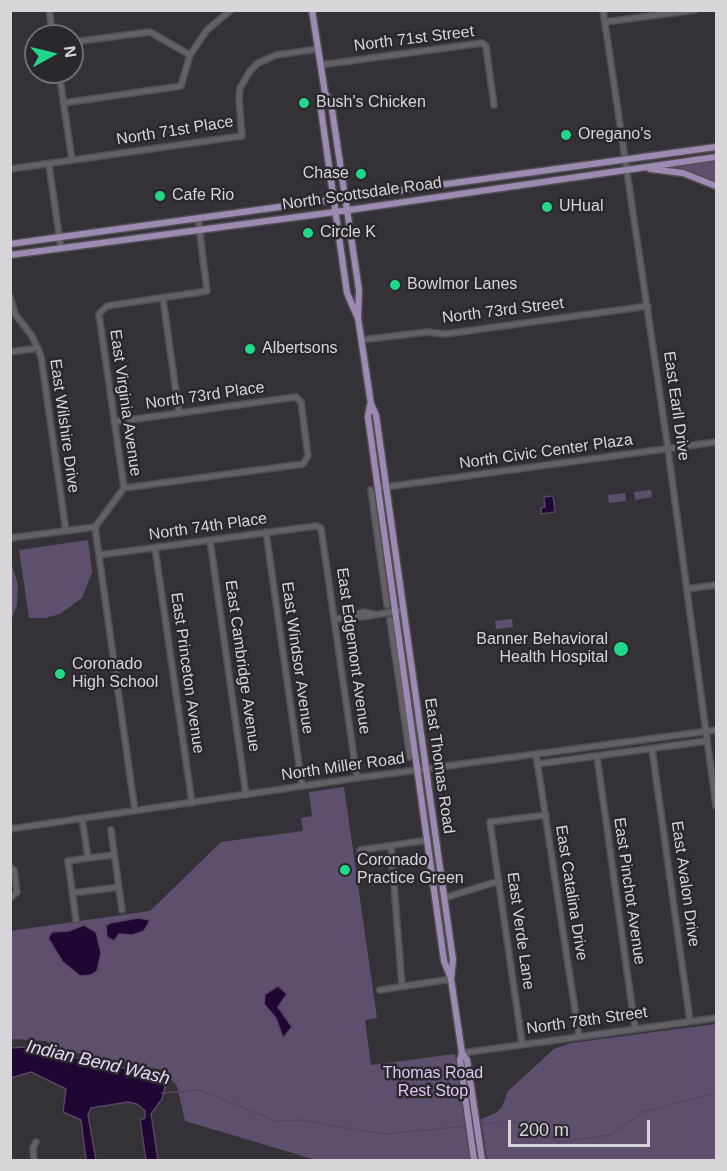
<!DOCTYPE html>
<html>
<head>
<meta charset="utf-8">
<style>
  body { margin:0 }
  #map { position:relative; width:727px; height:1171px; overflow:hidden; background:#343237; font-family:Helvetica,sans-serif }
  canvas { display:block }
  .frame { position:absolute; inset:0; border:12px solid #d7d5d8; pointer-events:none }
  .north { position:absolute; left:24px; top:24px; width:60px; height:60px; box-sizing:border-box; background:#2a282d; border:2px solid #6f6d71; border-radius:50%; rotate:82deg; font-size:16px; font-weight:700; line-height:24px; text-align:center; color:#d7d5d8 }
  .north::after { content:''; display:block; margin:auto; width:21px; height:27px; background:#20d887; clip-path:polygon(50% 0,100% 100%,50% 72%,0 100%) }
  .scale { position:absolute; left:508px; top:1120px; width:142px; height:27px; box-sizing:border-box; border:3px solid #d7d5d8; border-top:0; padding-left:8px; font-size:18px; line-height:21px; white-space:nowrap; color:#d7d5d8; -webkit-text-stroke:4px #2a282d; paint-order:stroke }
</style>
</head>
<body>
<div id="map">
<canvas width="727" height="1171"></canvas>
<div class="frame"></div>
<div class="north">N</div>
<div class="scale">200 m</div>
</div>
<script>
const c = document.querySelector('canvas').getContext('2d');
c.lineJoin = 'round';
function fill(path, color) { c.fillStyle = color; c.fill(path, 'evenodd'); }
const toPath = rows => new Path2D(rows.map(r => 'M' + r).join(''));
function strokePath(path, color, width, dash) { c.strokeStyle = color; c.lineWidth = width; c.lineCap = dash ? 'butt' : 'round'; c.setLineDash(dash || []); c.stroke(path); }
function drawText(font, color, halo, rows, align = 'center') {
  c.font = font + ' Helvetica,sans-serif'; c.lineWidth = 5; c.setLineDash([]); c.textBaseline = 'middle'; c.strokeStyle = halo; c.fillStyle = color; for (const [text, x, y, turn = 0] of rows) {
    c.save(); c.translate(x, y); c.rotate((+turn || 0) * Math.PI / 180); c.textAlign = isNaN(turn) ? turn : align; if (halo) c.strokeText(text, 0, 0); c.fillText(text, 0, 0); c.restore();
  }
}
fill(toPath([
  [716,160,716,182,676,167,677,166],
  [651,490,652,497,635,500,634,492],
  [625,493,626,501,609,503,608,495],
  [88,540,92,572,82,598,60,614,46,618,29,618,19,550],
  [11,563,18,584,17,605,11,621],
  [512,619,513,627,496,629,495,621],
  [344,787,377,1018,365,1020,371,1065,455,1054,470,1160,316,1160,185,1121,177,1086,163,1070,60,1050,46,1041,11,1039,10,931,150,911,221,842,303,831,301,818,312,816,309,792],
  [716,1024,716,1160,487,1160,481,1119,496,1113,502,1107,508,1091,554,1049,571,1043]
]), '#5e4f6f');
const water = toPath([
  [553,496,555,512,541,514,541,508,545,507,544,497,553,496],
  [138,918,150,920,144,931,132,935,119,934,114,941,107,937,106,926,110,923,138,918],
  [84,925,96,932,101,953,97,971,91,975,80,976,62,961,48,938,52,932,69,931,84,925],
  [278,986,287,994,278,1007,292,1027,283,1038,276,1018,264,1004,265,994,278,986],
  [25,1047,133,1070,161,1079,165,1087,162,1099,151,1114,158,1160,146,1160,140,1120,145,1118,145,1111,137,1104,128,1102,91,1108,88,1115,96,1160,86,1160,81,1120,63,1112,66,1089,31,1072,11,1078,11,1048,25,1047]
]);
fill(water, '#200733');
strokePath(water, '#574564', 1.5);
strokePath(toPath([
  [162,1093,200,1090,276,1121,306,1120,327,1125,385,1134,467,1126],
  [503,1123,521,1122,559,1142,610,1135,643,1112,716,1093],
  [478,1124,498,1123]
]), '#574564', 1.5);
const minor = toPath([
  [49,10,53,36],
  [603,10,667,442,716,806],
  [605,22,695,10],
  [72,42,150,32,190,55],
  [320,65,482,43,486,46,494,105],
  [59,72,72,160],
  [63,103,181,86,190,55,207,30,231,10],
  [49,165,61,248],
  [10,169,242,136,239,98,240,88,250,71,258,63,276,55,318,49],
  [10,297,15,314,32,336,41,356,66,531],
  [163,299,179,413],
  [361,340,427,332,445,334,648,306],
  [10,352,38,348],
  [114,422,296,397,301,402,308,456,303,464,124,488],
  [378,488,716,442],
  [371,490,387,605],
  [266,532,302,786],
  [10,538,95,527],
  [210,540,246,795],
  [155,548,192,803],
  [99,555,316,526,321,528,357,778],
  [687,589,716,585],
  [349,617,363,612,373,614],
  [335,619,369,616,403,610],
  [390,620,410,757],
  [652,749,690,1021],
  [536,754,579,1036],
  [597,757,635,1028],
  [537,764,707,741],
  [135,811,95,527,124,488,99,314,107,306,207,291,198,218],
  [10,829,357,778,716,730],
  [111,830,122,910],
  [391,846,402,986],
  [360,850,428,840],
  [88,858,114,855],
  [10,867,14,870,17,892,10,898],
  [72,893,119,887],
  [444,898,499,881],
  [76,920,68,861,88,858,82,818],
  [380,990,451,979],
  [522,1043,490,822,546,815],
  [462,1053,716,1018],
  [34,1160,33,1148,36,1142]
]);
const major = toPath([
  [312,10,325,93,331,103,359,290,358,318,371,404,376,415,453,960,451,979,462,1053,460,1060,474,1160],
  [325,93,320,103,347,293,357,316],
  [650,169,683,173,716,186],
  [10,244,716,147],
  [10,255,335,212,716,157],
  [370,405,368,417,444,961,450,976],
  [462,1053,467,1060,482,1160]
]);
strokePath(minor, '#504e52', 8);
strokePath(major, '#504e52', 9);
strokePath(minor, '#636166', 5);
strokePath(major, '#9d8ab2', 6);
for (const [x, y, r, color] of [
  [304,103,6,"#20d887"],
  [566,135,6,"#20d887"],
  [361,174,6,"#20d887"],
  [160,196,6,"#20d887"],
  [547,207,6,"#20d887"],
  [308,233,6,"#20d887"],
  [395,285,6,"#20d887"],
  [250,349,6,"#20d887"],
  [621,649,8,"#20d887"],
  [60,674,6,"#20d887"],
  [345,870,6,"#20d887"]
]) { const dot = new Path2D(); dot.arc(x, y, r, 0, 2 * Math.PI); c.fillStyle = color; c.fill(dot); strokePath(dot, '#2a282d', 2); }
drawText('16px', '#d7d5d8', '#2a282d', [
  ["North 71st Street",414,39,-7],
  ["North 71st Place",175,131,-9],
  ["North Scottsdale Road",362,194,-8],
  ["North 73rd Street",503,311,-7],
  ["North 73rd Place",205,396,-8],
  ["East Virginia Avenue",125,403,82],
  ["East Earll Drive",676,406,82],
  ["East Wilshire Drive",64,426,82],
  ["North Civic Center Plaza",546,452,-8],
  ["North 74th Place",208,527,-8],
  ["East Edgemont Avenue",353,651,82],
  ["East Windsor Avenue",297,658,82],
  ["East Cambridge Avenue",242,666,82],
  ["East Princeton Avenue",187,673,82],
  ["East Thomas Road",439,766,82],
  ["North Miller Road",343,767,-8],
  ["East Avalon Drive",685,884,82],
  ["East Pinchot Avenue",629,891,82],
  ["East Catalina Drive",571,893,81],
  ["East Verde Lane",520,931,82],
  ["North 78th Street",587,1021,-8]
]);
drawText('16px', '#d7d5d8', '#2a282d', [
  ["Bush's Chicken",316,103],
  ["Oregano's",578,135],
  ["Chase",349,174,"right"],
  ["Cafe Rio",172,196],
  ["UHual",559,207],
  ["Circle K",320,233],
  ["Bowlmor Lanes",407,285],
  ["Albertsons",262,349],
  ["Banner Behavioral",608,640,"right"],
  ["Health Hospital",608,658,"right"],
  ["Coronado",72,665],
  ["High School",72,683],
  ["Coronado",357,861],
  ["Practice Green",357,879]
], 'left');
drawText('16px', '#ddc7f5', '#2a282d', [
  ["Thomas Road",433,1074],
  ["Rest Stop",433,1092]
]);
drawText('italic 18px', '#e6d8f7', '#2a282d', [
  ["Indian Bend Wash",98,1063,13]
]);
</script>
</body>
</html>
